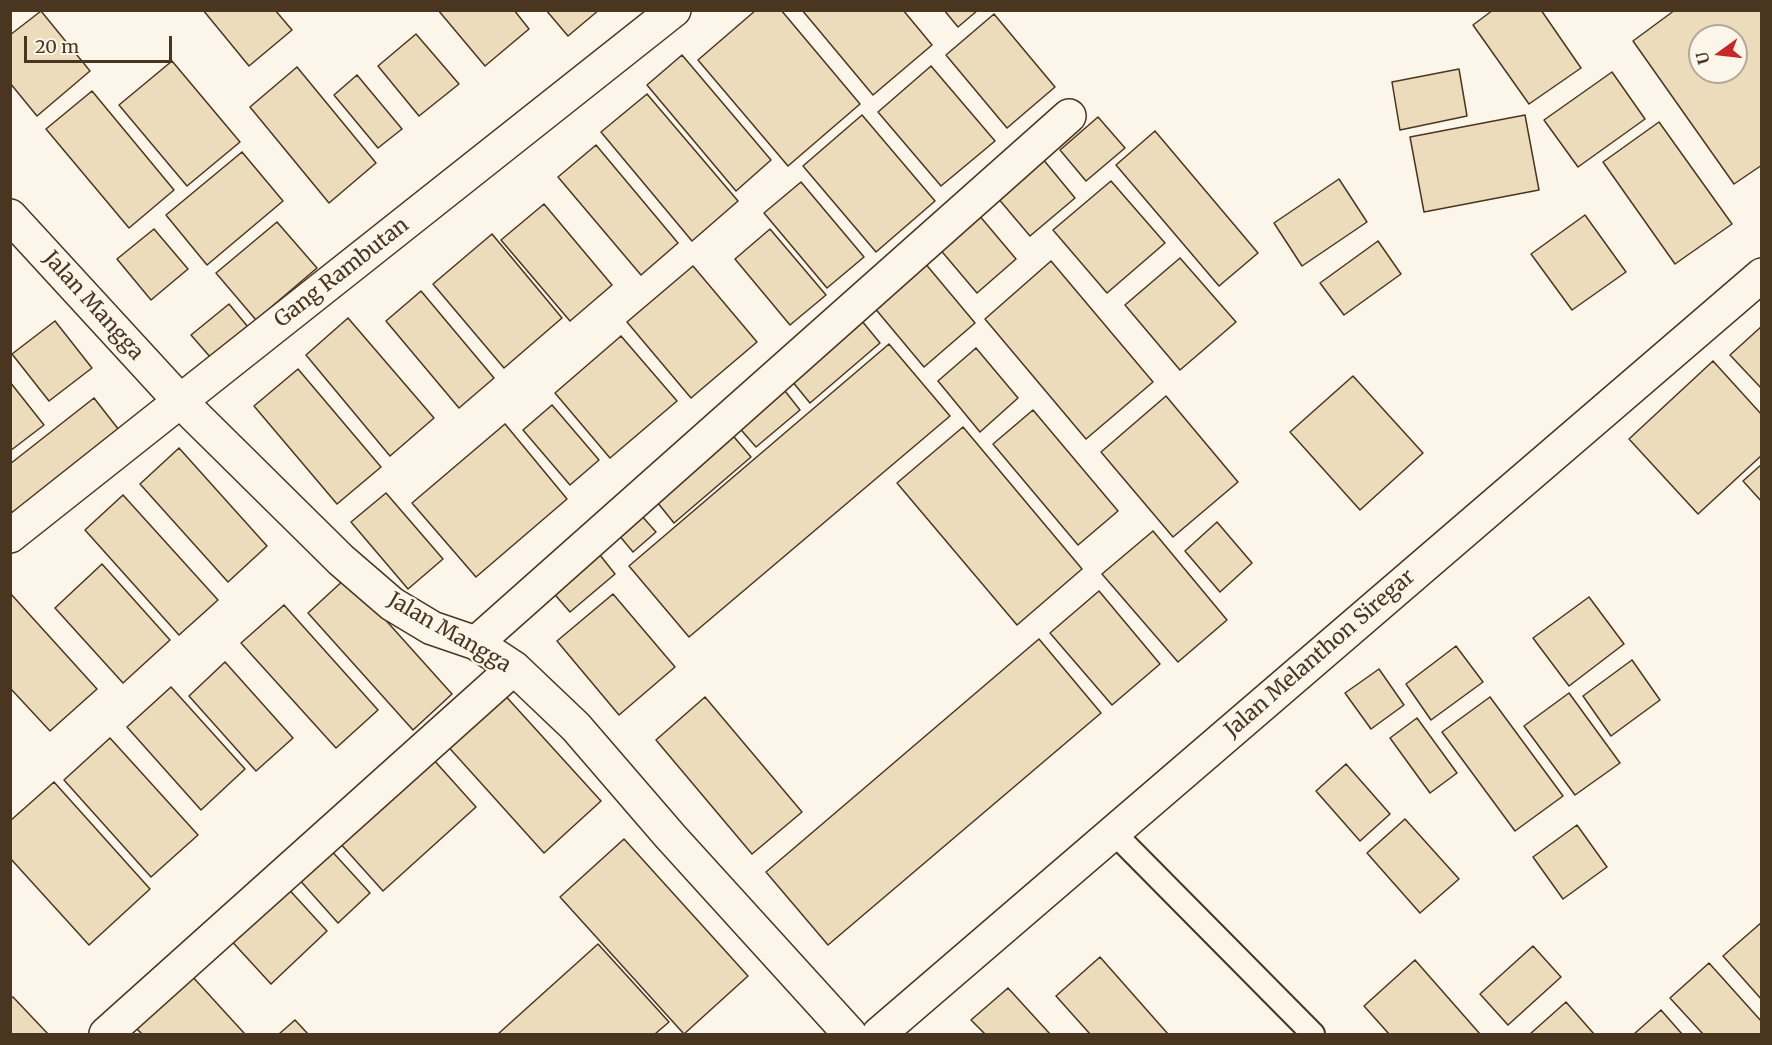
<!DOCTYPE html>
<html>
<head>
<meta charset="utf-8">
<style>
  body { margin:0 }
  #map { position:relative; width:1772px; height:1045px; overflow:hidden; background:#fbf6e9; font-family:Merriweather,serif }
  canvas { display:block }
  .frame { position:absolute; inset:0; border:12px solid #4a3520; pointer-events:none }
  .north { position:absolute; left:1688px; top:24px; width:60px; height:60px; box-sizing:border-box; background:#fbf6e9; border:2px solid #b4a999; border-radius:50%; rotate:255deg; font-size:16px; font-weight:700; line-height:24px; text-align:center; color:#4a3520 }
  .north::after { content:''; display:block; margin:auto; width:21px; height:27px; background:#c62828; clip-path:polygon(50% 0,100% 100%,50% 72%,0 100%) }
  .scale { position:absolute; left:24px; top:36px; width:148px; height:27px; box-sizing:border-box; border:3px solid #4a3520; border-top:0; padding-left:8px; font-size:18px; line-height:21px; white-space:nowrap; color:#4a3520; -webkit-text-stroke:4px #fbf6e9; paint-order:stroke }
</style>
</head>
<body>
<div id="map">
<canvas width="1772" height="1045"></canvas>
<div class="frame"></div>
<div class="north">U</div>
<div class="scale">20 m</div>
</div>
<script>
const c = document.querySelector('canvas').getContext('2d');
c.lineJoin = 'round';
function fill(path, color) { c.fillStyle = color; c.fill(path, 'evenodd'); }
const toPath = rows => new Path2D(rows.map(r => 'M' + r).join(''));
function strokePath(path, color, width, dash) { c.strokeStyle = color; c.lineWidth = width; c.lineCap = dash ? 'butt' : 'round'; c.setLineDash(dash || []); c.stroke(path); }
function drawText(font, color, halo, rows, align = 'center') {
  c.font = font + ' Merriweather,serif'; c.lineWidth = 4.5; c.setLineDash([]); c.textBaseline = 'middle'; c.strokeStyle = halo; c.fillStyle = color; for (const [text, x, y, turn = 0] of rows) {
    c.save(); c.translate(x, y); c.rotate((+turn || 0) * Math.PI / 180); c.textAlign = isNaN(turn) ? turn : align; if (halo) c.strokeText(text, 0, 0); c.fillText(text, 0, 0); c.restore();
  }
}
const building = toPath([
  [203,10,275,10,292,30,249,66,203,10],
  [438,10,514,10,529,29,485,66,438,10],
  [546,10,599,10,568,36,546,10],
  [756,10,781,10,860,104,788,166,698,60,756,10],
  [802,10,903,10,932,45,873,95,802,10],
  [944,10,978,10,958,27,944,10],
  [1493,10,1541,10,1581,68,1529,104,1473,25,1493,10],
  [1675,10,1762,10,1762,165,1734,184,1633,41,1675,10],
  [1700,36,1736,36,1736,72,1700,72,1700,36],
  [41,11,90,71,37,116,10,83,10,35,41,11],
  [994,14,1055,87,1007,128,946,55,994,14],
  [416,34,459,84,419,116,378,66,416,34],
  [682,55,771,160,736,191,647,85,682,55],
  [172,61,240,142,187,186,119,105,172,61],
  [931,66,995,141,941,186,878,112,931,66],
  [297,67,376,163,329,203,250,107,297,67],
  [1459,69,1467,116,1400,130,1392,82,1459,69],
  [1612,72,1645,119,1578,167,1544,120,1612,72],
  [357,75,402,129,378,148,334,95,357,75],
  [92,91,174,190,129,228,46,129,92,91],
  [647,94,738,201,692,241,601,132,647,94],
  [862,115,935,201,876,252,803,166,862,115],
  [1525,115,1539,190,1424,212,1410,137,1525,115],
  [1098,117,1125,148,1086,181,1060,150,1098,117],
  [1659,122,1732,224,1675,264,1603,162,1659,122],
  [1155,131,1258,253,1219,286,1116,165,1155,131],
  [596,145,678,243,641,275,558,177,596,145],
  [242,152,283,201,207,265,166,215,242,152],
  [1042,158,1075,198,1030,236,997,197,1042,158],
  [1339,179,1367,222,1302,266,1274,223,1339,179],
  [1111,181,1165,243,1107,293,1053,230,1111,181],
  [801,182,864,257,827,288,764,213,801,182],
  [544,204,612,285,570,321,501,240,544,204],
  [978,214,1016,259,977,293,938,247,978,214],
  [1585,215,1626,272,1572,310,1531,254,1585,215],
  [277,222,317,268,256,320,216,273,277,222],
  [154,229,188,269,151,300,117,259,154,229],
  [770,229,826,295,790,325,735,259,770,229],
  [492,234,562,318,504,368,433,284,492,234],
  [1378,241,1401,274,1344,315,1320,283,1378,241],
  [1180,258,1236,322,1180,370,1125,305,1180,258],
  [1051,261,1153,382,1086,439,985,319,1051,261],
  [924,262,975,323,924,367,873,306,924,262],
  [693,266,757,342,691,398,627,322,693,266],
  [421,291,494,378,459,408,386,321,421,291],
  [229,304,248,327,211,358,191,335,229,304],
  [857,315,880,343,810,403,787,375,857,315],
  [348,318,434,418,390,456,306,355,348,318],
  [55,321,92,368,49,401,12,354,55,321],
  [1762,326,1762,389,1730,355,1762,326],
  [621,336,677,401,610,458,555,393,621,336],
  [889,344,950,416,689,637,629,566,889,344],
  [976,348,1018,398,980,432,938,381,976,348],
  [1713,361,1762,415,1762,455,1698,514,1629,439,1713,361],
  [298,369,381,467,337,504,254,406,298,369],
  [1353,376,1423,453,1360,510,1290,432,1353,376],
  [10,382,44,425,10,451,10,382],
  [781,386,800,410,756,447,736,424,781,386],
  [1166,396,1238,482,1173,537,1101,452,1166,396],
  [94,398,119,430,10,516,10,464,94,398],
  [552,405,599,460,570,485,523,430,552,405],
  [1033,410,1118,511,1078,545,993,444,1033,410],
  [505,424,567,499,476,577,412,503,505,424],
  [963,427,1082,569,1017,625,897,483,963,427],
  [729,431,751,457,674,523,653,497,729,431],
  [179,448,267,546,228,582,140,484,179,448],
  [1762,464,1762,502,1743,481,1762,464],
  [386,493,443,559,408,589,351,522,386,493],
  [123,495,218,600,179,635,85,530,123,495],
  [641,515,656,532,633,552,618,534,641,515],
  [1217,522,1252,563,1220,592,1185,551,1217,522],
  [1153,531,1227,620,1178,662,1102,574,1153,531],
  [596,550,615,574,570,612,550,589,596,550],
  [102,564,170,640,123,683,55,608,102,564],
  [347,577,452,694,413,730,308,613,347,577],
  [1099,591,1160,664,1112,705,1050,633,1099,591],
  [10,593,97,689,50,731,10,688,10,593],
  [613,594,675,667,619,715,557,641,613,594],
  [1589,597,1624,644,1569,686,1533,638,1589,597],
  [284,605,378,710,336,748,241,643,284,605],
  [1039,639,1101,713,828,945,766,872,1039,639],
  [1456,646,1483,682,1431,720,1406,684,1456,646],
  [1632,660,1660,700,1611,736,1583,696,1632,660],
  [225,662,293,738,256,771,189,696,225,662],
  [1379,669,1404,705,1371,729,1345,693,1379,669],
  [171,687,245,769,201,810,127,727,171,687],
  [501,691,601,801,544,853,444,742,501,691],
  [1569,693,1620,763,1575,795,1524,726,1569,693],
  [705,697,802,812,752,854,656,740,705,697],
  [1490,697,1563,796,1515,831,1442,732,1490,697],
  [1417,718,1457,773,1430,793,1390,738,1417,718],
  [110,738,198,835,151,877,64,780,110,738],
  [432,758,476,807,383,891,339,842,432,758],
  [1346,764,1390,814,1360,841,1316,791,1346,764],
  [54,782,150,889,89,945,10,858,10,821,54,782],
  [1405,819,1459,879,1420,913,1367,853,1405,819],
  [1577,825,1607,867,1563,899,1533,857,1577,825],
  [624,839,748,976,684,1034,560,897,624,839],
  [328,847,370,893,338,923,297,877,328,847],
  [283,883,327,931,271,984,226,935,283,883],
  [1762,922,1762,1000,1723,956,1762,922],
  [598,944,669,1022,655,1034,498,1034,598,944],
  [1533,946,1561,977,1508,1025,1480,994,1533,946],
  [1100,957,1168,1034,1090,1034,1056,996,1100,957],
  [1415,960,1480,1034,1389,1034,1364,1006,1415,960],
  [1709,963,1762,1022,1762,1034,1703,1034,1670,998,1709,963],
  [191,975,244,1033,242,1034,142,1034,135,1027,191,975],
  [1008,988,1050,1034,985,1034,971,1020,1008,988],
  [13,997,48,1034,10,1034,10,999,13,997],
  [1566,1002,1594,1034,1530,1034,1566,1002],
  [1661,1010,1682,1034,1634,1034,1661,1010],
  [295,1020,308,1034,279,1034,295,1020]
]);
fill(building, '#ecdcbc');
strokePath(building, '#4a3520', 1.5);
const lane = toPath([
  [1113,832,1313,1034]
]);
const street = toPath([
  [10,216,180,401,341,560,392,604,432,628,476,643,514,668,576,727,670,836,850,1034],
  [10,536,674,10],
  [476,643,1069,116],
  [106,1034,514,668]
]);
const primary = toPath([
  [879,1034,1762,275]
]);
strokePath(lane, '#4a3520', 26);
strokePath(street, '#4a3520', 36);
strokePath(primary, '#4a3520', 36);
strokePath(lane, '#fbf6e9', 22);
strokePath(street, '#fbf6e9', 33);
strokePath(primary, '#fbf6e9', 33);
drawText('21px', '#4a3520', '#fbf6e9', [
  ["Gang Rambutan",342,273,-38],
  ["Jalan Mangga",93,306,48],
  ["Jalan Mangga",449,633,30],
  ["Jalan Melanthon Siregar",1320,654,-41]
]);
</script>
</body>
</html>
